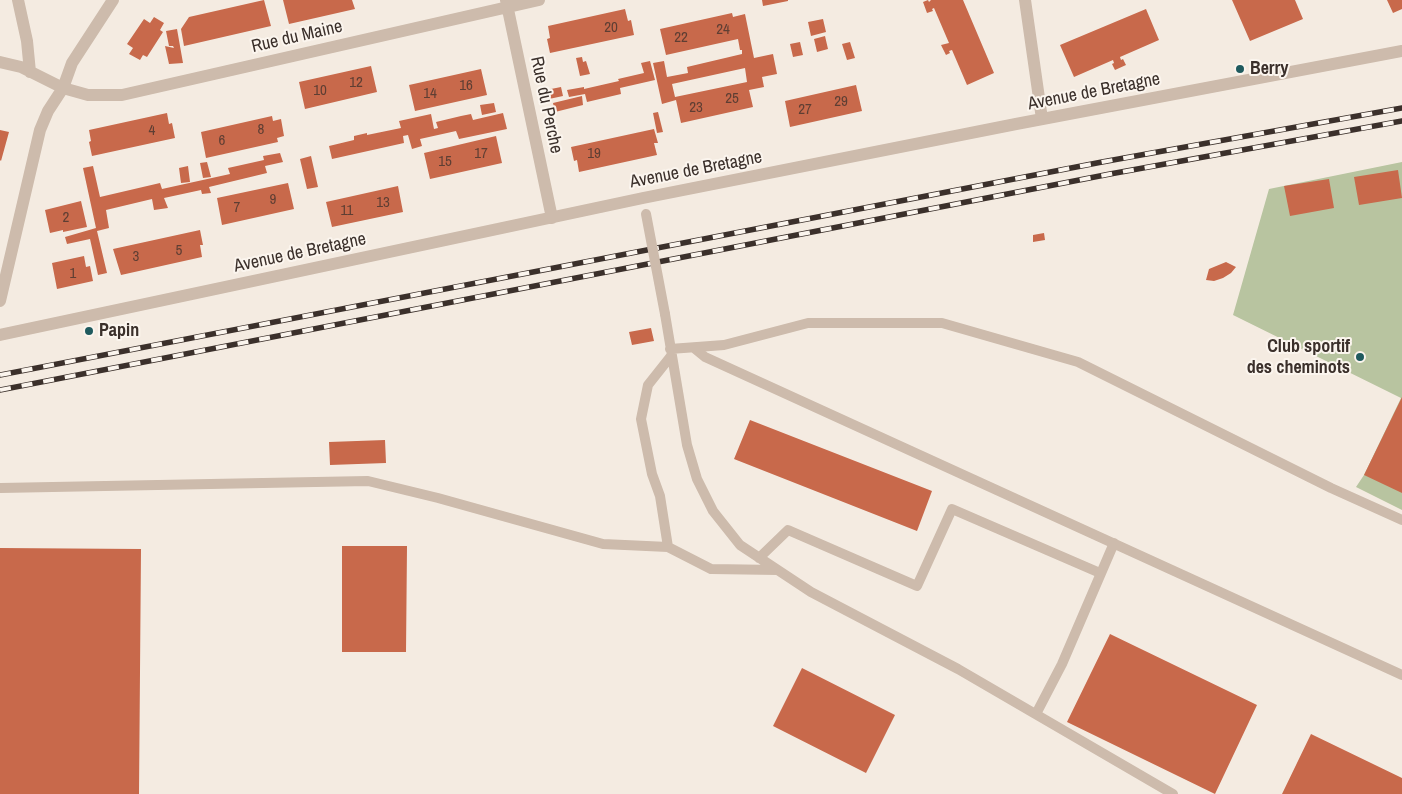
<!DOCTYPE html>
<html>
<head>
<meta charset="utf-8">
<style>
  body { margin:0 }
  canvas { display:block; background:#f4ebe1 }
</style>
</head>
<body>
<canvas width="1402" height="794"></canvas>
<script>
const c = document.querySelector('canvas').getContext('2d');
c.lineJoin = 'round';
function fill(path, color) { c.fillStyle = color; c.fill(path, 'evenodd'); }
const toPath = rows => new Path2D(rows.map(r => 'M' + r).join(''));
function strokePath(path, color, width, dash) { c.strokeStyle = color; c.lineWidth = width; c.lineCap = dash ? 'butt' : 'round'; c.setLineDash(dash || []); c.stroke(path); }
function drawText(font, color, halo, rows, align = 'center') {
  c.font = font + ' "Archivo Narrow",sans-serif'; c.lineWidth = 4; c.setLineDash([]); c.textBaseline = 'middle'; c.strokeStyle = halo; c.fillStyle = color; for (const [text, x, y, turn = 0] of rows) {
    c.save(); c.translate(x, y); c.rotate((+turn || 0) * Math.PI / 180); c.textAlign = isNaN(turn) ? turn : align; if (halo) c.strokeText(text, 0, 0); c.fillText(text, 0, 0); c.restore();
  }
}
fill(toPath([
  [1402,162,1402,510,1356,487,1364,475,1401,398,1233,315,1269,189]
]), '#b8c4a0');
fill(toPath([
  [264,0,271,26,184,46,181,29,189,17],
  [283,0,352,0,355,9,289,24],
  [762,0,788,0,788,1,763,6],
  [928,0,929,2,931,0,963,0,994,73,967,85,952,50,949,51,950,53,946,55,941,45,949,43,934,8,932,9,933,11,927,13,923,2],
  [1232,0,1295,0,1303,19,1250,41],
  [1387,0,1402,0,1402,9,1393,13],
  [625,9,628,21,631,20,634,35,550,53,547,39,550,38,548,26],
  [1146,9,1159,40,1120,57,1121,60,1123,59,1126,65,1115,70,1112,64,1114,63,1113,60,1074,77,1060,45],
  [732,13,733,17,745,14,754,58,773,54,777,74,762,77,764,87,749,90,753,107,681,123,676,100,662,104,653,63,664,61,667,77,688,73,687,67,742,54,742,50,740,50,738,39,666,55,660,29],
  [745,68,747,82,675,97,672,84],
  [154,17,164,23,160,30,163,32,147,57,143,55,140,60,129,54,133,48,127,44,144,19,150,23],
  [823,19,826,32,811,36,808,22],
  [177,29,183,63,169,64,165,46,174,48,173,46,169,46,166,31],
  [825,36,828,49,817,52,814,39],
  [800,42,803,55,793,57,790,44],
  [850,42,855,58,847,60,842,44],
  [582,57,583,62,586,61,590,74,580,76,576,58],
  [650,61,655,80,620,88,621,94,587,102,585,94,569,97,567,90,584,87,584,89,619,81,618,79,644,73,641,63],
  [371,66,377,92,305,109,299,82],
  [481,69,487,95,415,111,409,85],
  [856,85,862,111,790,127,785,101],
  [561,87,563,96,549,99,546,90],
  [582,96,583,105,555,112,553,103],
  [494,103,496,112,482,115,480,105],
  [658,112,663,132,657,133,653,113],
  [167,113,169,124,172,123,175,138,92,156,89,142,91,141,89,130],
  [503,113,507,129,459,139,456,131,420,139,422,146,412,149,408,135,403,136,404,143,332,159,329,146,354,140,354,136,367,133,367,135,401,128,399,121,431,114,434,129,438,128,436,122,461,116,471,114,473,120],
  [272,116,273,121,281,119,284,136,277,138,278,142,206,158,201,132],
  [654,129,658,143,654,143,657,155,579,172,577,160,574,161,571,147],
  [0,130,9,132,1,161,0,160],
  [496,136,502,163,430,179,424,153],
  [280,153,283,162,265,166,267,173,209,187,211,193,202,194,201,190,164,198,168,208,154,210,152,199,106,210,109,228,97,231,107,273,98,275,90,239,67,244,65,237,96,228,83,168,93,166,100,197,160,183,162,189,230,174,228,168,264,160,263,156],
  [311,156,318,187,307,189,300,159],
  [207,162,211,177,203,178,200,163],
  [188,166,190,182,181,183,179,168],
  [1398,170,1402,198,1359,205,1354,177],
  [1329,179,1334,208,1290,216,1284,186],
  [288,183,294,209,222,225,217,198],
  [398,186,403,212,332,227,326,202],
  [81,201,87,227,63,232,63,230,50,233,45,210],
  [200,230,203,245,200,245,202,257,121,275,113,249],
  [1044,233,1045,240,1033,242,1033,235],
  [84,256,86,267,90,266,93,281,57,289,52,263],
  [1226,262,1236,267,1231,273,1223,278,1214,281,1206,280,1209,269],
  [651,328,654,341,632,345,629,332],
  [1402,397,1402,493,1364,475],
  [750,420,932,491,917,531,734,459],
  [385,440,386,463,330,465,329,442],
  [342,546,407,546,406,652,342,652],
  [0,548,141,549,139,794,0,794],
  [1110,634,1257,705,1215,794,1067,722],
  [802,668,895,715,866,773,773,726],
  [1311,734,1402,778,1402,794,1282,794]
]), '#c8694b');
strokePath(toPath([
  [665,314,687,445,697,479,713,511,740,545,811,592,958,669,1173,794],
  [694,348,705,357,1402,675],
  [670,349,724,345,808,323,942,323,1078,362,1331,488,1402,520],
  [0,488,368,481,438,498,603,544,668,547,711,569,778,570],
  [668,547,660,496,652,474,641,419,648,385,671,356],
  [759,558,788,530,917,586,952,509,1100,573],
  [1036,714,1062,664,1114,543]
]), '#cdbbac', 10);
strokePath(toPath([
  [18,0,27,41,30,72],
  [506,0,552,218],
  [1025,0,1042,119],
  [0,62,21,67,63,88,88,95,122,95,539,0],
  [0,301,40,130,48,111,63,88,72,63,113,0],
  [0,335,643,198,1016,124,1402,51]
]), '#cdbbac', 12);
const rail = toPath([
  [0,375,1102,162,1402,108],
  [0,390,1110,174,1402,121]
]);
strokePath(rail, '#3b302b', 5.5);
strokePath(rail, '#fbf5ee', 4, [11]);
strokePath(toPath([
  [646,214,665,314]
]), '#cdbbac', 10);
for (const [x, y, r, color] of [
  [1240,69,5,"#1f5a5e"],
  [89,331,5,"#1f5a5e"],
  [1360,357,5,"#1f5a5e"]
]) { const dot = new Path2D(); dot.arc(x, y, r, 0, 2 * Math.PI); c.fillStyle = color; c.fill(dot); strokePath(dot, '#fbf5ee', 2); }
drawText('15px', '#5e3e33', null, [
  ["20",611,28],
  ["24",723,30],
  ["22",681,38],
  ["12",356,83],
  ["16",466,86],
  ["10",320,91],
  ["14",430,94],
  ["25",732,99],
  ["29",841,102],
  ["23",696,108],
  ["27",805,110],
  ["8",261,130],
  ["4",152,131],
  ["6",222,141],
  ["17",481,154],
  ["19",594,154],
  ["15",445,162],
  ["9",273,200],
  ["13",383,203],
  ["7",237,208],
  ["11",347,211],
  ["2",66,218],
  ["5",179,251],
  ["3",136,257],
  ["1",73,274]
]);
drawText('18px', '#3b302b', '#fbf5ee', [
  ["Rue du Maine",297,37,-13],
  ["Avenue de Bretagne",1094,92,-11],
  ["Rue du Perche",546,105,78],
  ["Avenue de Bretagne",696,170,-11],
  ["Avenue de Bretagne",300,253,-12]
]);
drawText('bold 18px', '#3b302b', '#fbf5ee', [
  ["Berry",1250,69],
  ["Papin",99,331],
  ["Club sportif",1350,347,"right"],
  ["des cheminots",1350,368,"right"]
], 'left');
</script>
</body>
</html>
